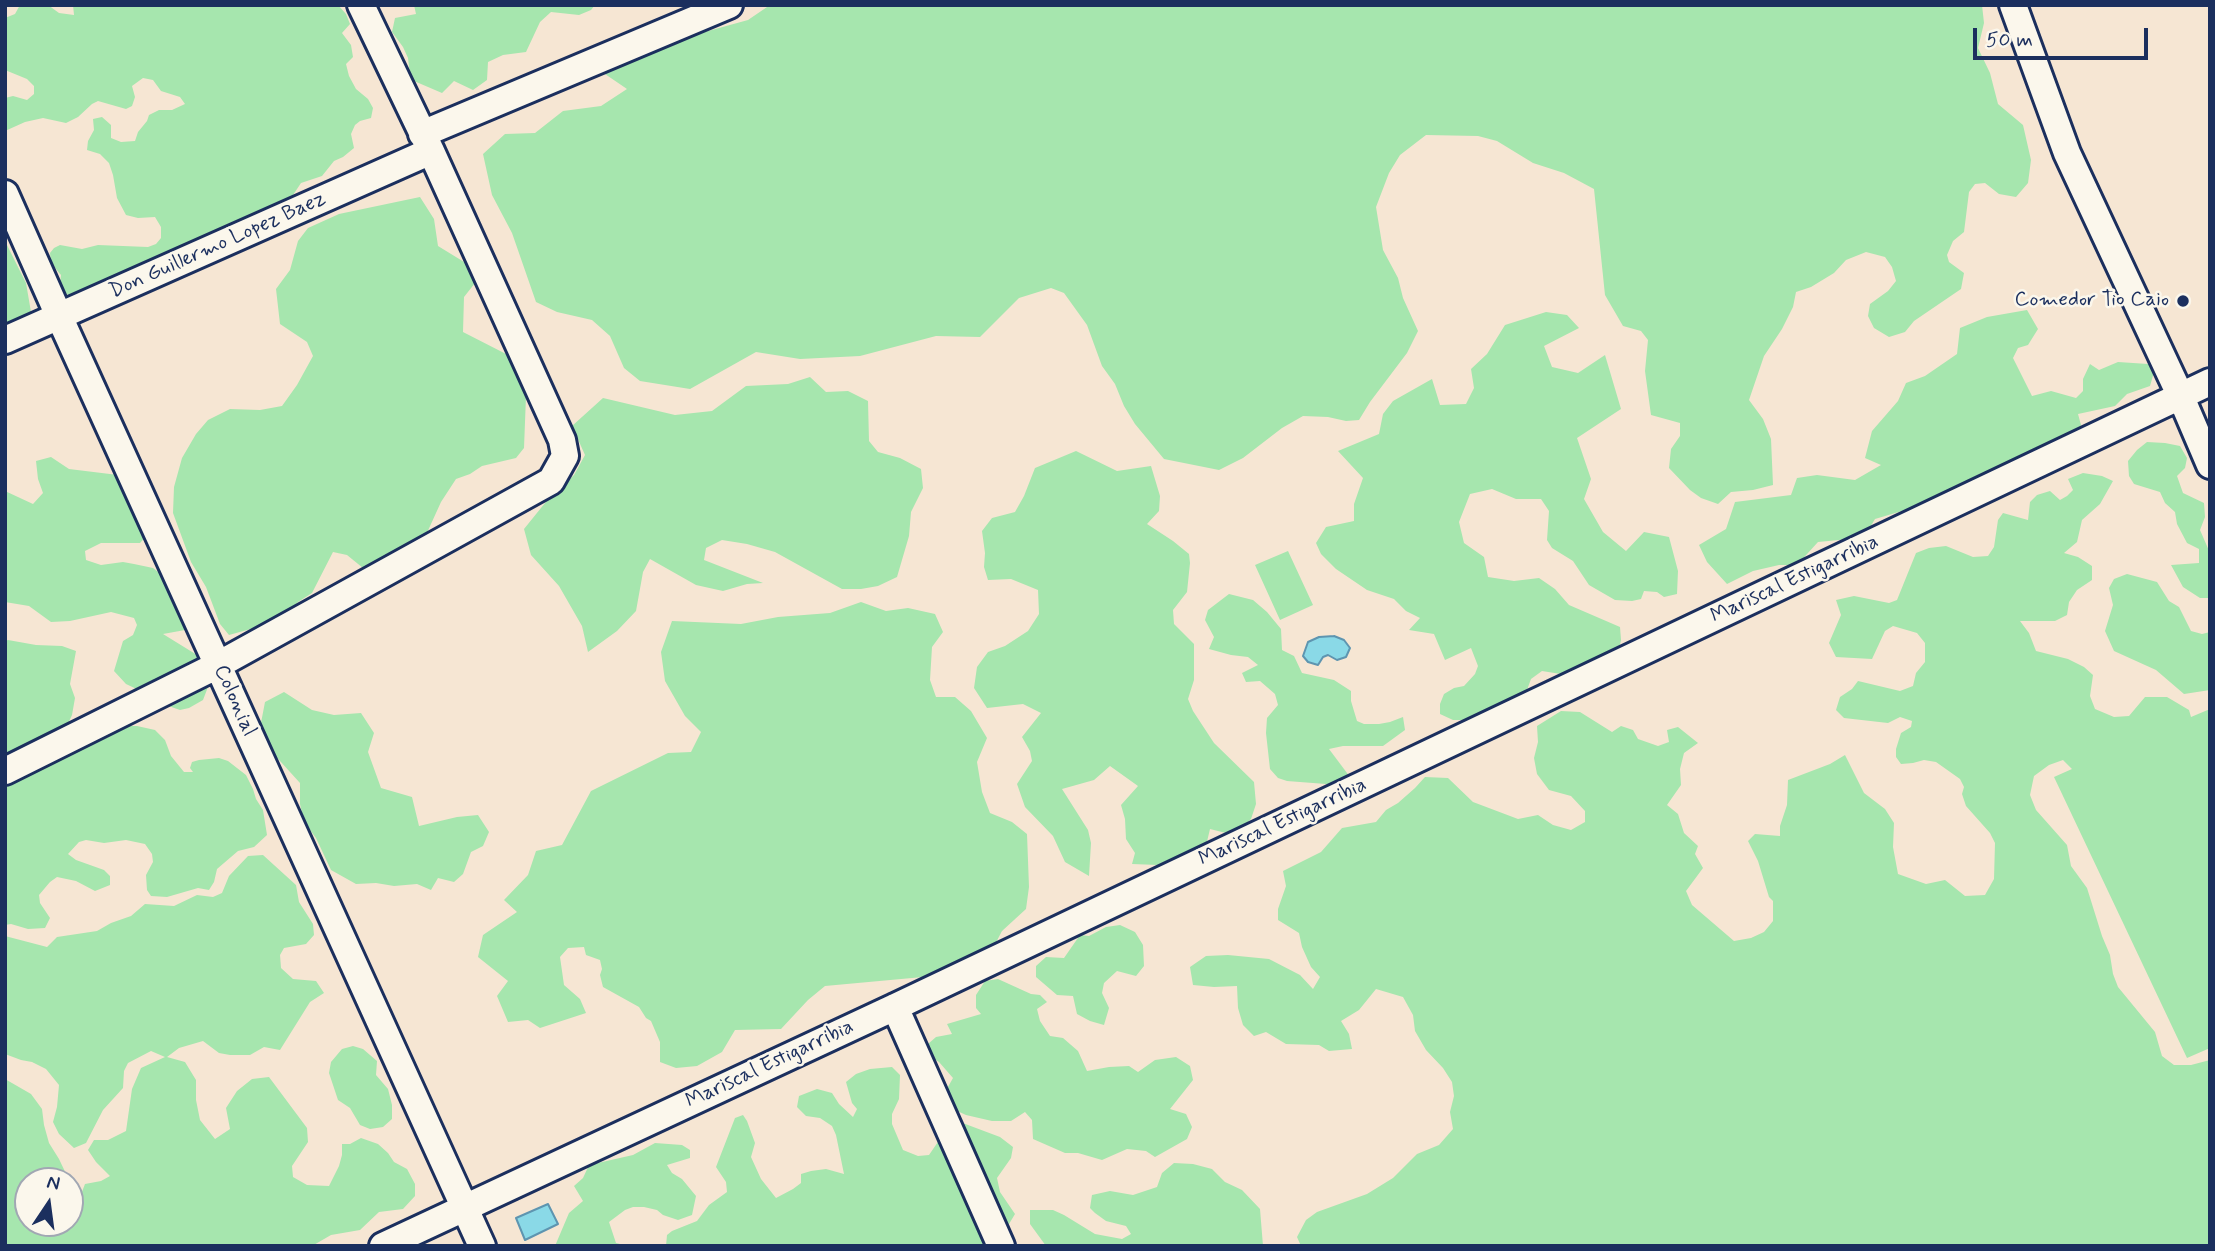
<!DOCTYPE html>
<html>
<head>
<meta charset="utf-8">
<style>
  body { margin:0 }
  #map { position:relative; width:2215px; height:1251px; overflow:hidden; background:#f6e6d3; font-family:Mynerve,sans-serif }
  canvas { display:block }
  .frame { position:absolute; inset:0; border:7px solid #1b2f5e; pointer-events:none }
  .north { position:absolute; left:14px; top:1167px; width:70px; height:70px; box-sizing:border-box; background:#fbf7ec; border:2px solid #a1a7b3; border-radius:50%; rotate:13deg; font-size:19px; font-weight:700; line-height:28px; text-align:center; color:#1b2f5e }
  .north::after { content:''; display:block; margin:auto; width:24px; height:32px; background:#1b2f5e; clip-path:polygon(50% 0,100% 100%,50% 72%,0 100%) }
  .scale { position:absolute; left:1973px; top:28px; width:175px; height:32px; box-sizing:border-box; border:4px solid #1b2f5e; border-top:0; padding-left:9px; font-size:21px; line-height:24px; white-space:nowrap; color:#1b2f5e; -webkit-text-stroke:5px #fbf7ec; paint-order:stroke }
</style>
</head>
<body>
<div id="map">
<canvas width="2215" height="1251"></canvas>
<div class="frame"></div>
<div class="north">N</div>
<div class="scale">50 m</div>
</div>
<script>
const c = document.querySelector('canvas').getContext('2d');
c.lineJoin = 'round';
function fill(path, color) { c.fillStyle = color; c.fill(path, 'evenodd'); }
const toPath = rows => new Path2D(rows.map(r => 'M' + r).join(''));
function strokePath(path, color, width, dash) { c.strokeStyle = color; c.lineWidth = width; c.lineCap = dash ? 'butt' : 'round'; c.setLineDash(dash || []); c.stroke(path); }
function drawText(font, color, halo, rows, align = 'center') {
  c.font = font + ' Mynerve,sans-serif'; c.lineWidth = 5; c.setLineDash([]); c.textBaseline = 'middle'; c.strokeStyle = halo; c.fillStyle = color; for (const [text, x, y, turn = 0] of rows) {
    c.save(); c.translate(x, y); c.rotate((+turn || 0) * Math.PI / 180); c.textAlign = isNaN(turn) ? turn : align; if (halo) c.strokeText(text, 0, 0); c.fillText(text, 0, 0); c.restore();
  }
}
fill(toPath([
  [20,5,48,5,59,13,74,15,73,5,338,5,346,14,350,24,342,33,351,45,353,57,346,64,349,76,356,89,368,99,373,108,371,118,360,121,355,125,351,134,354,148,343,157,334,161,322,176,301,183,289,201,255,214,245,221,74,298,65,293,60,284,61,275,51,263,50,253,54,248,60,245,82,249,98,245,148,247,156,244,161,238,161,227,155,217,138,218,126,215,117,198,113,175,109,163,100,154,87,150,88,141,94,130,93,119,102,117,111,125,111,138,121,142,135,141,138,132,147,121,149,115,159,110,172,110,185,104,180,97,161,91,153,80,143,78,132,86,135,97,132,106,126,109,98,101,92,104,78,117,66,123,43,118,25,122,5,131,5,98,13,96,27,100,34,94,34,86,27,79,5,70,5,18,15,14],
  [414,5,595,5,591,10,579,15,551,12,540,22,526,52,503,55,488,62,487,80,473,90,454,81,442,93,414,81,410,75,408,58,403,47,392,32,395,18,416,14],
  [770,5,1982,5,1984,23,1978,48,1990,73,1998,104,2023,125,2031,160,2028,183,2016,197,1999,194,1985,183,1975,184,1969,192,1964,232,1953,241,1947,255,1949,262,1964,273,1961,289,1914,321,1905,332,1889,337,1874,328,1868,316,1870,304,1888,291,1896,281,1892,267,1885,257,1866,252,1846,260,1834,273,1811,287,1796,292,1793,307,1782,329,1764,356,1749,400,1763,419,1771,439,1773,485,1753,490,1731,492,1718,504,1701,498,1690,490,1669,468,1671,449,1680,436,1680,423,1651,415,1645,371,1648,340,1641,331,1623,326,1605,295,1594,189,1564,173,1533,163,1497,141,1478,136,1426,135,1400,155,1389,173,1376,207,1383,250,1398,278,1403,298,1418,331,1407,353,1370,402,1359,420,1346,421,1328,417,1303,416,1282,428,1243,458,1219,470,1164,459,1135,424,1124,406,1115,384,1102,366,1087,325,1064,293,1051,288,1019,298,980,337,936,336,860,356,800,359,756,352,690,389,640,381,624,368,610,336,592,320,557,312,536,302,512,233,492,195,483,154,505,134,535,133,563,111,601,106,627,89,605,74,619,41,654,44,690,36,748,20],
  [420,197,434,219,438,246,469,265,479,278,464,297,463,332,506,354,518,374,526,396,524,448,516,458,482,466,470,474,456,479,441,502,426,535,384,564,363,568,347,555,333,552,312,593,298,602,283,620,229,635,220,624,206,587,191,562,173,513,174,487,182,458,196,434,208,420,230,409,260,410,282,406,297,385,313,356,307,342,280,324,276,289,290,270,298,241,308,228,339,214],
  [5,241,26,283,31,312,23,322,5,331],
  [2027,310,2038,329,2028,345,2018,348,2013,358,2032,396,2051,391,2076,398,2083,391,2083,379,2090,364,2099,370,2118,362,2148,364,2154,372,2150,386,2127,394,2115,406,2078,414,2081,425,2075,438,1918,515,1902,511,1875,519,1866,534,1849,539,1818,542,1797,565,1779,565,1753,571,1727,584,1707,562,1699,545,1726,529,1735,502,1791,495,1797,478,1817,475,1855,480,1881,465,1865,458,1872,431,1898,401,1906,383,1925,376,1957,354,1960,328,1987,317],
  [1546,312,1567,315,1579,328,1544,346,1552,367,1578,373,1605,355,1621,409,1577,438,1591,479,1584,499,1603,532,1626,551,1644,532,1669,537,1678,571,1677,594,1664,597,1657,592,1644,591,1641,599,1632,601,1615,600,1589,585,1573,561,1552,548,1547,540,1549,511,1541,499,1516,499,1492,489,1470,494,1459,522,1464,543,1484,557,1488,577,1514,581,1539,578,1555,589,1569,605,1620,627,1621,640,1617,658,1594,659,1585,662,1577,670,1567,675,1542,671,1531,679,1527,690,1479,720,1453,720,1440,714,1440,704,1444,694,1454,688,1464,686,1475,674,1478,666,1471,648,1445,660,1434,634,1409,630,1420,618,1406,611,1394,599,1367,590,1336,569,1321,554,1316,543,1326,527,1354,521,1354,504,1363,478,1338,451,1379,434,1383,414,1393,401,1432,379,1440,405,1466,404,1474,388,1471,369,1487,354,1505,325],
  [810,377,826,392,848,391,868,401,869,441,878,452,900,458,921,469,923,488,911,512,909,536,897,577,878,586,861,589,842,589,775,552,747,544,722,540,706,548,704,560,763,583,747,584,723,591,696,585,650,559,643,572,636,611,617,631,588,652,582,626,559,586,531,555,524,529,545,503,574,475,585,455,572,426,603,398,675,415,712,411,746,386,788,384],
  [2147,442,2165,443,2180,446,2187,458,2185,468,2177,476,2183,493,2204,503,2205,517,2200,530,2210,553,2210,598,2200,598,2183,587,2171,565,2199,563,2199,549,2187,543,2177,524,2175,512,2165,503,2160,492,2134,484,2129,476,2128,461,2137,450],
  [1076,451,1117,471,1151,466,1160,496,1159,511,1147,524,1173,541,1189,554,1190,563,1187,592,1173,610,1174,624,1194,644,1194,680,1188,699,1193,711,1214,743,1254,782,1256,804,1251,819,1234,835,1210,829,1205,850,1179,855,1158,865,1132,864,1135,853,1126,839,1125,819,1121,805,1138,786,1110,766,1094,780,1062,789,1088,830,1091,843,1089,876,1065,862,1053,836,1025,807,1017,784,1032,761,1030,751,1022,737,1041,713,1023,704,987,708,974,688,977,667,988,652,1005,646,1028,631,1039,614,1038,590,1011,579,988,580,984,567,985,553,982,531,992,518,1015,512,1024,496,1035,468],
  [51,457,69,469,118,475,149,533,140,543,101,543,85,551,86,560,101,565,123,562,134,564,153,568,162,575,186,623,185,630,163,634,197,655,205,662,211,679,203,700,189,708,180,710,160,703,145,693,126,684,114,671,123,641,133,635,137,625,134,618,111,612,70,621,51,622,29,606,5,602,5,491,33,504,43,493,38,479,36,461],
  [2083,473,2102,476,2113,481,2100,504,2082,520,2077,542,2064,553,2078,557,2092,566,2092,580,2077,590,2069,602,2067,615,2055,621,2020,621,2029,633,2036,651,2068,659,2084,667,2093,675,2090,696,2095,709,2114,717,2129,716,2145,697,2167,697,2189,710,2191,717,2210,709,2210,1048,2187,1058,2054,777,2072,769,2063,760,2049,765,2034,776,2030,795,2036,810,2067,845,2071,866,2087,888,2102,936,2110,955,2113,974,2118,987,2155,1032,2162,1056,2174,1065,2191,1065,2210,1060,2210,1246,1301,1246,1297,1237,1306,1220,1317,1212,1367,1194,1393,1178,1417,1154,1439,1145,1453,1129,1450,1112,1454,1096,1452,1082,1443,1068,1426,1050,1415,1031,1413,1015,1403,997,1376,989,1359,1010,1341,1021,1349,1034,1352,1049,1329,1051,1319,1045,1286,1044,1266,1032,1254,1036,1243,1025,1238,1008,1237,986,1214,987,1193,985,1190,967,1206,956,1228,955,1269,959,1300,975,1313,989,1320,977,1311,967,1302,947,1299,933,1278,920,1278,909,1286,886,1283,871,1321,852,1342,828,1376,822,1386,810,1398,803,1415,788,1425,777,1448,778,1473,802,1518,819,1538,815,1553,825,1571,830,1585,822,1585,811,1571,796,1549,790,1537,774,1534,758,1538,742,1537,726,1561,711,1580,712,1612,732,1621,726,1633,730,1638,739,1658,746,1669,742,1667,730,1678,727,1698,743,1684,753,1680,769,1681,785,1667,805,1678,814,1684,833,1698,846,1695,854,1703,868,1686,891,1692,905,1734,941,1751,938,1764,932,1773,921,1773,901,1769,897,1758,861,1748,841,1755,834,1780,836,1780,826,1787,805,1788,780,1830,764,1845,755,1864,793,1885,809,1894,823,1893,847,1898,874,1926,884,1945,880,1965,896,1985,895,1994,879,1995,843,1990,833,1966,806,1962,794,1964,787,1960,779,1936,762,1924,760,1913,763,1901,764,1896,757,1896,749,1901,733,1911,727,1912,721,1900,717,1888,723,1844,718,1836,710,1840,697,1852,689,1858,681,1900,691,1913,686,1916,673,1925,662,1925,643,1917,633,1893,626,1885,631,1872,659,1836,657,1829,643,1841,615,1836,600,1854,596,1889,603,1897,600,1916,553,1929,548,1946,546,1973,557,1988,556,1994,547,1998,520,2003,513,2028,520,2030,502,2037,495,2050,491,2060,500,2067,496,2073,490,2068,479],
  [1288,551,1313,605,1280,620,1255,565],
  [2127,574,2157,582,2169,601,2179,607,2191,631,2202,634,2210,632,2210,690,2184,694,2156,670,2114,651,2105,631,2113,605,2109,588,2114,579],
  [1229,594,1253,600,1267,612,1281,629,1282,650,1294,656,1302,673,1334,680,1351,691,1351,701,1357,721,1364,724,1379,724,1390,722,1403,717,1405,730,1383,746,1343,746,1329,749,1350,777,1339,785,1287,781,1278,778,1270,769,1266,733,1267,718,1278,705,1275,694,1260,681,1246,682,1242,673,1258,665,1248,657,1231,655,1209,649,1214,637,1205,620,1208,610],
  [861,602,886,611,908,608,935,614,943,632,932,647,930,680,936,697,955,697,971,711,987,738,977,762,982,792,990,813,1012,822,1027,834,1029,887,1026,909,1002,931,990,954,964,968,923,977,825,986,808,1000,781,1029,735,1030,722,1052,697,1066,676,1068,660,1062,660,1042,651,1021,646,1018,639,1007,603,987,600,975,602,969,600,960,586,955,584,947,568,948,560,957,564,985,580,999,586,1013,540,1028,528,1020,508,1022,497,996,508,981,478,957,483,935,517,912,504,900,528,875,536,851,562,845,591,791,668,753,691,752,701,732,685,716,665,681,661,652,672,621,741,624,778,617,830,613],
  [8,640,36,645,62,646,76,651,70,684,75,698,72,715,66,728,53,731,5,763,5,641],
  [284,692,312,710,334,715,361,713,374,733,368,752,381,788,412,797,419,826,457,817,478,815,489,832,483,846,471,852,463,874,454,882,438,878,431,890,417,884,394,886,376,883,356,884,331,870,316,838,304,822,300,804,300,783,270,750,260,728,265,702],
  [124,726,137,726,155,730,165,740,171,756,184,772,193,772,190,768,192,762,199,760,219,758,228,761,246,775,253,789,256,799,263,810,267,835,254,847,238,851,217,869,214,882,209,890,198,888,167,897,151,896,147,890,146,875,153,862,152,854,145,844,126,840,104,843,86,840,79,842,68,854,76,860,104,870,110,876,110,885,95,891,76,881,57,877,50,882,39,895,40,903,50,918,45,928,28,929,11,924,5,925,5,779,67,735,107,738],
  [263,855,296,885,299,902,313,924,314,935,306,944,284,948,280,955,281,968,293,979,316,981,324,993,310,1002,280,1050,264,1047,250,1055,230,1055,219,1053,203,1041,179,1048,167,1057,185,1062,196,1080,196,1100,200,1120,215,1139,230,1129,226,1108,237,1091,252,1079,269,1077,307,1128,308,1142,292,1166,293,1177,307,1185,329,1186,339,1166,342,1155,342,1144,350,1144,361,1138,378,1144,388,1153,394,1162,407,1169,415,1184,415,1196,403,1209,379,1212,360,1230,331,1235,312,1246,5,1246,5,1079,31,1094,42,1109,44,1125,49,1143,59,1159,69,1180,28,1181,28,1223,70,1223,70,1203,73,1205,80,1197,85,1184,101,1181,110,1176,96,1162,88,1150,94,1140,108,1140,126,1131,132,1089,141,1068,165,1057,151,1051,128,1063,124,1071,123,1088,103,1110,86,1143,74,1148,59,1134,53,1122,57,1107,59,1085,46,1069,32,1062,21,1060,5,1054,5,936,47,947,57,937,97,931,111,923,131,916,145,904,174,906,197,895,213,897,222,893,229,876,248,856],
  [1120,925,1135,932,1143,945,1144,966,1136,976,1117,971,1104,983,1102,993,1109,1008,1104,1025,1090,1021,1077,1014,1073,996,1057,995,1036,977,1036,966,1046,957,1064,958,1080,935,1089,936,1106,927],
  [998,979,1031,994,1040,995,1047,1002,1037,1009,1040,1021,1050,1036,1063,1038,1078,1051,1087,1071,1109,1067,1129,1066,1138,1072,1155,1060,1176,1057,1190,1066,1193,1080,1170,1109,1186,1114,1192,1127,1187,1139,1155,1157,1146,1151,1127,1149,1102,1160,1078,1153,1065,1153,1033,1139,1032,1120,1025,1112,1011,1121,992,1121,966,1115,953,1109,944,1094,953,1078,939,1062,931,1057,928,1044,936,1037,952,1034,947,1024,981,1014,976,1008,976,995,985,981],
  [353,1046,363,1049,377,1061,376,1075,388,1089,392,1105,392,1119,383,1127,370,1129,360,1125,350,1108,338,1100,329,1073,331,1062,342,1049],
  [892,1067,900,1075,899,1099,892,1114,892,1124,903,1150,918,1156,929,1155,942,1136,960,1122,1000,1137,1013,1147,1011,1158,997,1178,1000,1192,1015,1214,1009,1224,1001,1227,991,1246,666,1246,667,1235,672,1231,697,1221,709,1205,727,1192,726,1182,716,1167,735,1118,743,1115,747,1121,755,1143,751,1157,761,1179,776,1198,793,1189,801,1183,801,1174,811,1171,826,1169,844,1174,836,1135,832,1126,820,1118,806,1116,797,1107,799,1096,817,1089,832,1093,839,1104,853,1117,857,1109,852,1103,846,1082,856,1074,870,1069],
  [655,1143,682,1145,690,1150,690,1158,667,1165,672,1173,682,1179,696,1196,692,1215,678,1220,663,1215,657,1210,644,1207,633,1207,625,1210,609,1222,616,1243,628,1246,555,1246,569,1213,583,1201,574,1186,583,1178,589,1165,633,1155],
  [1174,1163,1193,1164,1212,1169,1225,1182,1242,1190,1260,1209,1263,1246,1046,1246,1030,1224,1030,1210,1053,1210,1064,1215,1095,1234,1122,1239,1131,1234,1126,1226,1106,1221,1095,1213,1090,1208,1092,1195,1110,1191,1133,1195,1157,1187,1162,1173]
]), '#a6e6ae');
const water = toPath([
  [1334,636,1344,640,1350,648,1346,657,1337,660,1328,655,1323,657,1318,665,1308,662,1303,656,1308,642,1319,637,1334,636],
  [548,1204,558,1224,525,1240,516,1218,548,1204]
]);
fill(water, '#8ad9e7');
strokePath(water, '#5e95b0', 2);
const street = toPath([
  [2013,5,2067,153,2181,397,2210,465],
  [422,134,729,5],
  [5,194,59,316,482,1246],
  [5,340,431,151],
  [5,771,218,665,551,481,565,456,562,440,431,151,361,5],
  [895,1007,1001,1246],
  [383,1246,895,1007,2210,382]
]);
strokePath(street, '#1b2f5e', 32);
strokePath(street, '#fbf7ec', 26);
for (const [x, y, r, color] of [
  [2183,301,7,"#1b2f5e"]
]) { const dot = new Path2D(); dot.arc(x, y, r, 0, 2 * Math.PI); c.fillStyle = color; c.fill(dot); strokePath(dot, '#fbf7ec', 2.5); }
drawText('21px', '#1b2f5e', '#fbf7ec', [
  ["Don Guillermo Lopez Baez",218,246,-24],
  ["Mariscal Estigarribia",1795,580,-25],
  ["Colonial",234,701,66],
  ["Mariscal Estigarribia",1283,823,-25],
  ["Mariscal Estigarribia",770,1065,-25]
]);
drawText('21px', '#1b2f5e', '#fbf7ec', [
  ["Comedor Tio Caio",2169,301]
], 'right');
</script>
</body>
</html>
